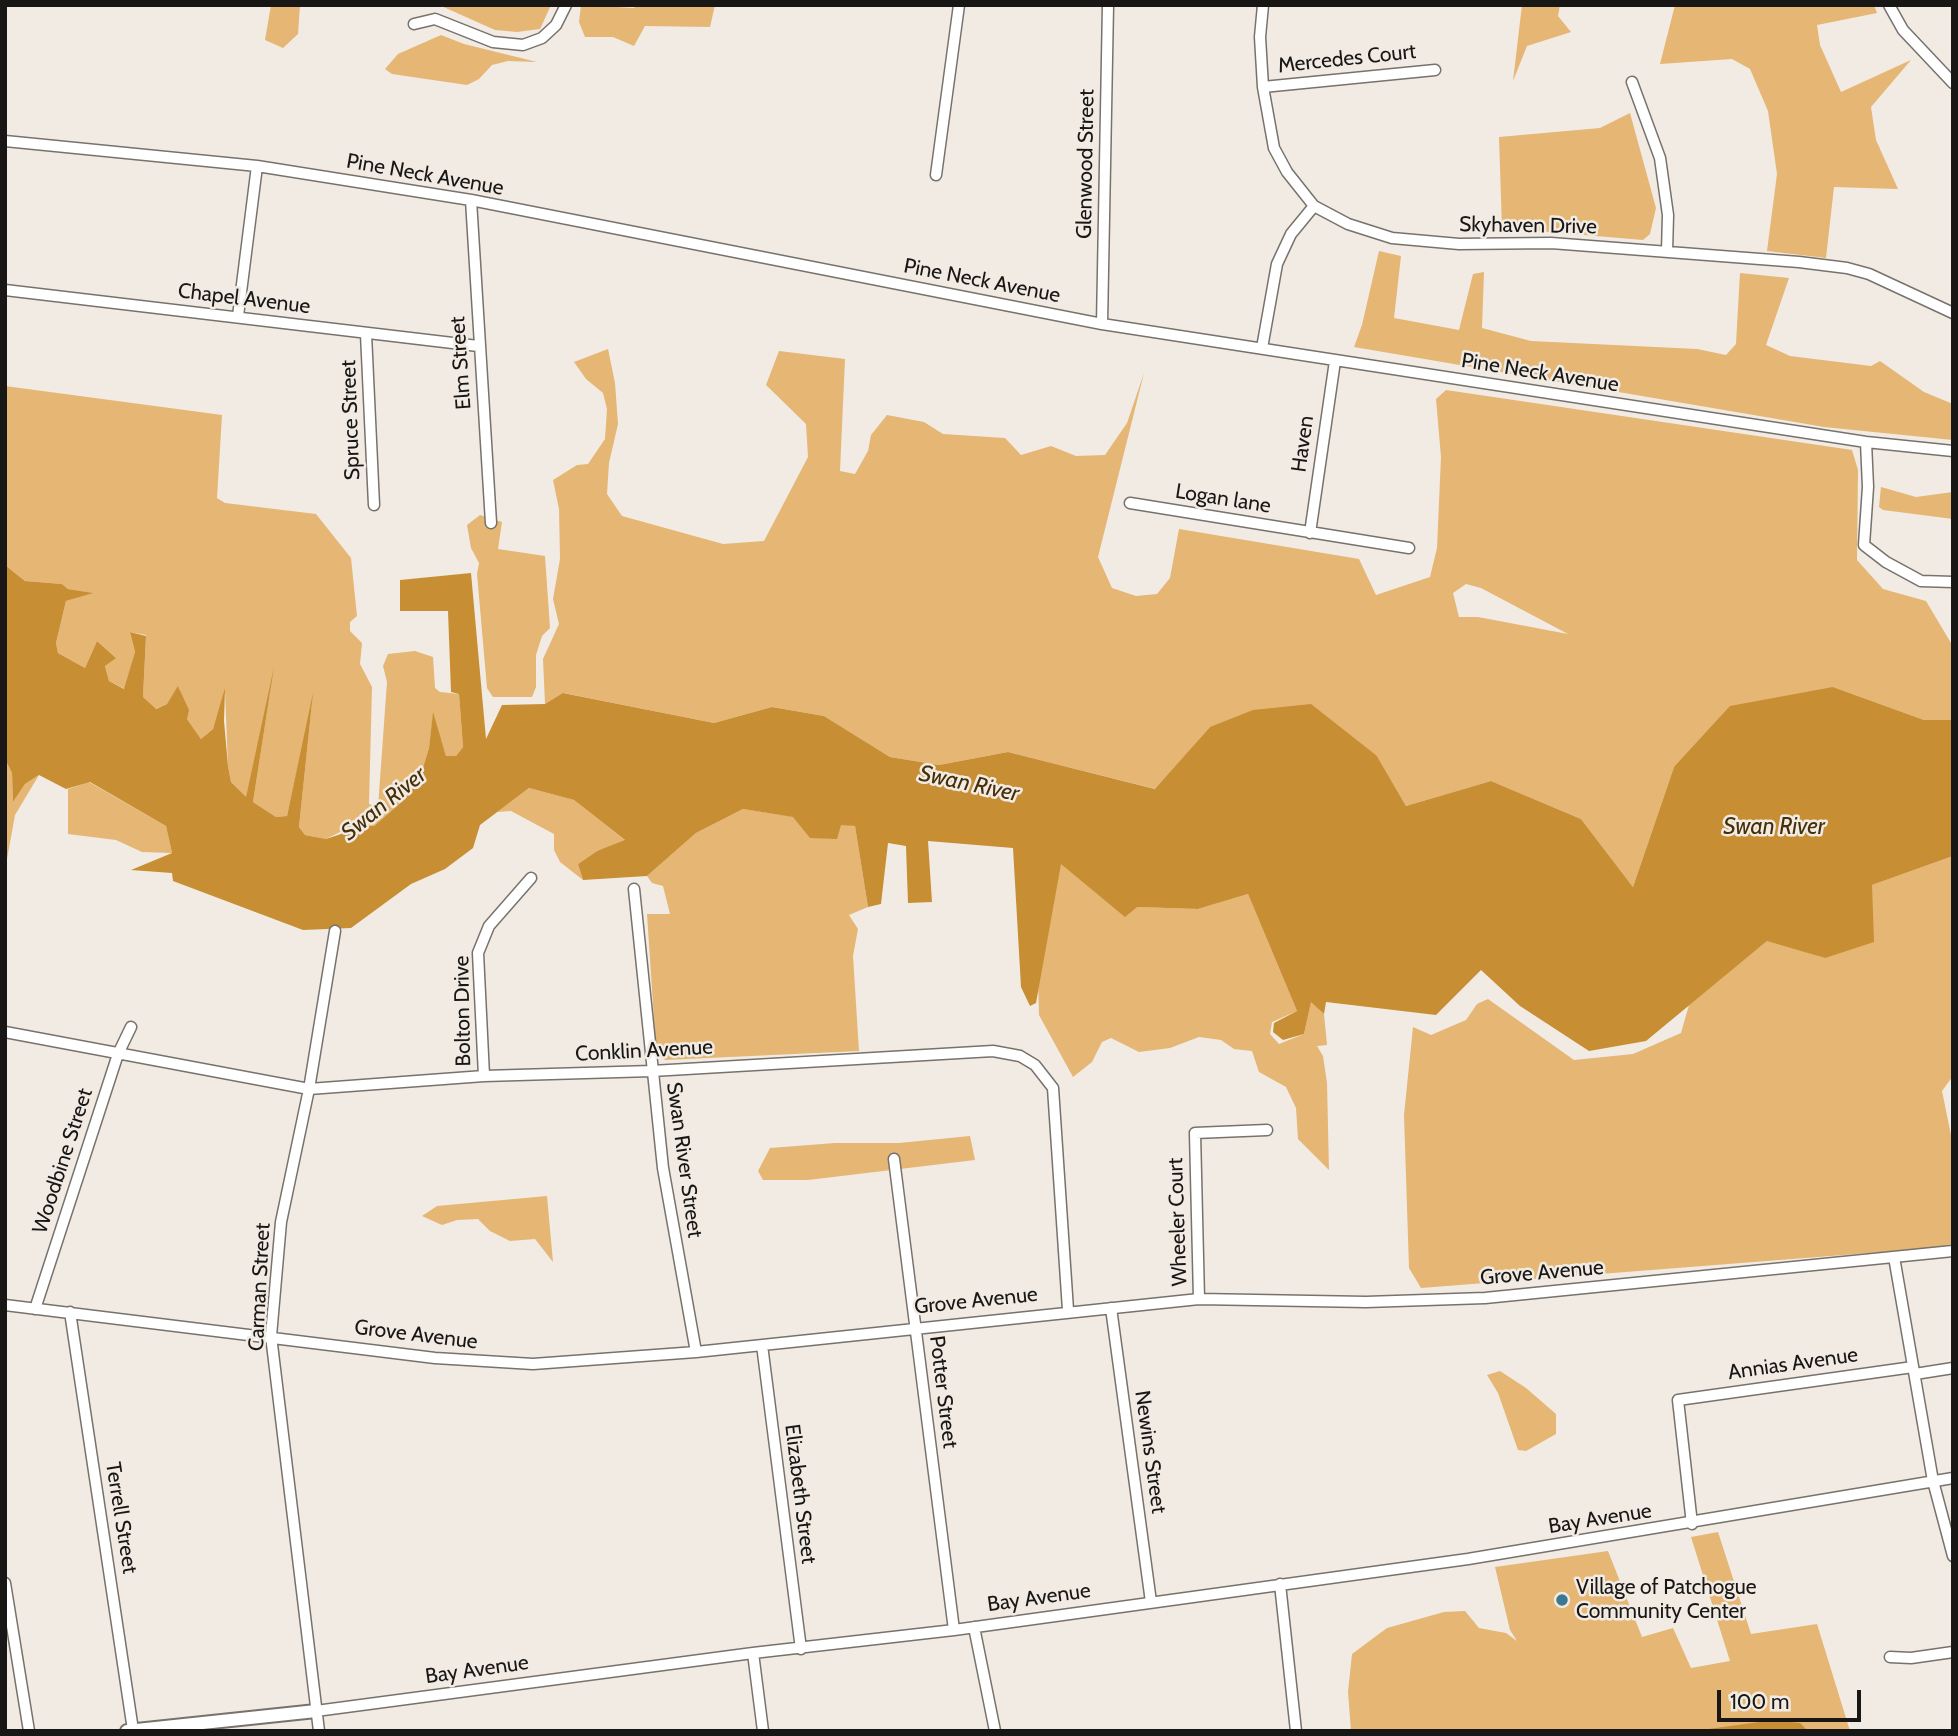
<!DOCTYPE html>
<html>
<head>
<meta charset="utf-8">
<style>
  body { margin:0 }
  #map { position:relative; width:1958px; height:1736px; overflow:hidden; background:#f1ebe4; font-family:Cabin,sans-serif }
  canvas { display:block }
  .frame { position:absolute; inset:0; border:7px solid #191715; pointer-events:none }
  .scale { position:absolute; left:1717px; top:1690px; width:144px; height:32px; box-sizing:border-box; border:4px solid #191715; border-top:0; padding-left:9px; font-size:21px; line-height:24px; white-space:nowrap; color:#191715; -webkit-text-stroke:5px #f1ebe4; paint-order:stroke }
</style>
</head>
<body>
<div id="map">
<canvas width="1958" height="1736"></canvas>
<div class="frame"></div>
<div class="scale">100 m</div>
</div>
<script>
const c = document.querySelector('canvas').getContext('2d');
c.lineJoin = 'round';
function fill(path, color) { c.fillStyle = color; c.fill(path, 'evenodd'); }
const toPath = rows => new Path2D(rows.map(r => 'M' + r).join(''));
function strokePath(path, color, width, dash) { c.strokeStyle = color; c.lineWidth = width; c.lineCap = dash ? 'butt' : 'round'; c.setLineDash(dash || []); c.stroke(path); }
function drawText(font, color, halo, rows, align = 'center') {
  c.font = font + ' Cabin,sans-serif'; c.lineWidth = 5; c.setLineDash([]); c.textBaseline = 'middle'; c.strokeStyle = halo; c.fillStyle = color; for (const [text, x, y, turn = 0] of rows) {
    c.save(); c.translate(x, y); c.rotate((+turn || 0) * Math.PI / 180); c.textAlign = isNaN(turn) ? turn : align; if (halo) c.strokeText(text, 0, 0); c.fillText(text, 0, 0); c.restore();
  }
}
fill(toPath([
  [271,5,300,5,298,34,283,48,265,40],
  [439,5,551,5,540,29,517,32,495,30],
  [581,5,634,8,636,5,715,5,710,27,645,26,634,46,613,37,585,37,579,22],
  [1522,5,1560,5,1558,16,1571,32,1527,46,1513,81],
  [1675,5,1874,5,1877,13,1817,25,1820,45,1841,92,1911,60,1871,107,1876,140,1898,189,1834,187,1826,258,1767,251,1777,174,1768,111,1750,69,1732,59,1660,64],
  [441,35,464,44,537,62,508,61,492,65,479,79,467,85,392,74,385,69,398,54],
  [1630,113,1656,208,1650,234,1643,240,1502,228,1499,137,1600,128],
  [1379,251,1401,256,1394,318,1459,330,1473,274,1484,272,1482,328,1531,341,1697,349,1726,355,1736,344,1740,273,1789,278,1766,345,1790,356,1871,366,1880,361,1924,392,1953,404,1953,440,1824,427,1354,347,1362,325],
  [608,349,615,383,618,424,609,463,607,494,622,516,723,544,764,541,808,457,806,424,766,385,779,351,845,359,840,471,855,474,868,451,871,435,887,415,924,422,943,434,1005,438,1021,455,1051,446,1076,456,1105,455,1127,423,1144,373,1098,557,1112,588,1136,596,1157,594,1170,578,1179,529,1359,559,1376,595,1430,577,1437,548,1441,457,1436,399,1446,390,1852,450,1858,470,1857,560,1883,589,1926,601,1951,643,1953,720,1924,720,1833,687,1674,767,1633,887,1581,819,1491,781,1406,806,1377,756,1210,727,1156,789,1008,752,939,765,890,757,824,716,772,707,714,723,564,693,545,704,543,659,559,624,553,599,560,559,559,509,553,480,577,465,588,464,605,439,607,409,603,393,586,379,574,362],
  [1466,584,1481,588,1568,634,1478,617,1459,617,1453,593],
  [5,386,222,415,217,498,225,503,316,514,351,558,357,616,350,622,350,631,362,643,360,664,372,687,369,804,378,807,387,682,383,666,388,654,415,651,433,657,435,688,440,692,459,694,463,747,456,756,446,756,433,715,429,748,421,774,405,799,374,826,356,824,326,839,305,835,299,827,312,702,287,816,276,817,253,802,271,685,246,798,231,782,228,766,225,692,213,729,201,739,187,719,179,687,167,704,155,709,143,697,146,635,130,632,135,652,125,689,109,681,105,666,115,657,97,641,85,668,58,653,56,643,66,601,91,593,68,589,62,584,25,581,5,565],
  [1881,487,1916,497,1953,492,1953,519,1883,510,1879,507],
  [480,515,502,522,498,549,545,556,550,628,542,636,536,655,536,687,532,697,493,697,487,688,477,574,479,563,471,548,467,525],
  [5,759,12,773,13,802,25,784,39,775,15,815,5,870],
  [89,782,166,826,172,853,142,852,116,840,68,834,68,789],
  [529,788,574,800,626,841,597,851,578,864,583,880,560,862,554,850,554,834,511,811,497,812],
  [743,809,855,826,868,907,849,915,858,929,853,956,859,1051,665,1060,656,1050,647,914,670,914,663,886,652,883,647,876,696,833],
  [1953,856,1953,1076,1942,1091,1953,1145,1953,1244,1933,1248,1421,1288,1409,1268,1404,1115,1413,1027,1431,1035,1466,1020,1477,1004,1488,999,1574,1060,1633,1054,1681,1033,1689,1005,1768,940,1825,958,1872,885],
  [1060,863,1137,907,1198,909,1248,894,1297,1011,1272,1022,1270,1034,1279,1044,1304,1034,1311,1001,1324,1014,1327,1045,1317,1046,1323,1056,1327,1083,1329,1170,1298,1139,1296,1108,1286,1087,1259,1072,1252,1051,1234,1049,1221,1040,1199,1037,1170,1048,1139,1052,1111,1038,1102,1042,1092,1062,1073,1077,1039,1015,1038,977],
  [970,1136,975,1160,808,1180,763,1180,758,1171,770,1148,835,1143,899,1143],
  [547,1196,553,1262,535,1239,510,1241,490,1231,478,1219,457,1220,442,1225,422,1216,437,1206],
  [1500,1371,1526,1388,1556,1414,1556,1434,1526,1451,1518,1450,1498,1393,1487,1375],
  [1718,1532,1751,1634,1817,1624,1850,1731,1351,1731,1348,1692,1352,1654,1387,1628,1444,1612,1465,1611,1479,1628,1506,1633,1517,1641,1510,1630,1495,1567,1608,1551,1642,1637,1673,1628,1691,1668,1730,1661,1691,1537]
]), '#e5b674');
fill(toPath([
  [5,565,25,581,62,584,68,589,93,593,66,601,56,643,58,653,85,668,97,641,116,658,105,666,109,681,124,689,135,652,130,632,146,636,143,697,156,709,167,704,178,686,189,710,187,719,201,739,213,729,225,688,224,721,228,766,231,782,246,797,274,667,253,802,276,817,287,816,313,693,299,827,305,835,326,839,341,834,347,825,374,826,405,799,421,774,429,748,433,712,446,756,456,756,463,747,459,694,451,692,448,611,400,611,400,580,471,573,486,739,502,705,545,704,563,693,714,723,772,707,824,716,890,757,939,765,1008,752,1155,789,1210,727,1253,710,1311,704,1377,756,1406,806,1491,781,1581,819,1633,887,1674,767,1730,706,1833,687,1924,720,1953,720,1953,856,1872,885,1874,942,1825,958,1767,941,1646,1041,1589,1051,1520,1006,1481,970,1436,1015,1326,1002,1324,1014,1311,1002,1304,1034,1283,1040,1273,1032,1274,1023,1297,1011,1248,894,1198,909,1137,907,1125,917,1061,864,1036,1003,1030,1006,1021,987,1013,848,928,841,932,902,908,903,906,846,888,843,881,904,868,907,855,826,841,825,837,839,810,838,793,817,743,809,696,833,647,876,583,880,578,864,597,851,625,840,574,800,529,788,480,825,473,848,445,869,411,884,351,928,303,930,173,881,172,873,131,870,172,853,166,826,90,782,66,789,39,775,25,784,13,802,12,773,5,759],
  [1774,1720,1800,1723,1808,1731,1694,1731]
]), '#c78e33');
const minor = toPath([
  [1263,5,1260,37,1263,87,1274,148,1287,172,1314,206,1348,224,1392,238,1459,244,1551,243,1799,262,1847,268,1869,274,1953,313],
  [1889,5,1903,30,1953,83],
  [414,24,435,19,493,42,523,45,542,38,556,25,566,5],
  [1632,82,1660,158,1668,215,1667,252],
  [1263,87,1435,70],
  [5,141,257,166,471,200,1102,324,1866,442,1953,451],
  [936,175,959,5],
  [471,200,491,523],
  [5,290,478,346],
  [238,316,257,166],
  [1102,324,1108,5],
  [366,334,374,505],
  [1262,348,1277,264,1291,234,1314,206],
  [1866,442,1868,487,1864,545,1886,562,1921,581,1953,582],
  [1130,503,1409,548],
  [1310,533,1335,361],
  [634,889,663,1168,696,1352],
  [5,1032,309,1089,484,1076,652,1071,993,1051,1020,1056,1035,1065,1053,1088,1068,1310],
  [484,1076,478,953,489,926,531,878],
  [894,1159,954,1630],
  [1894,1257,1933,1481,1953,1556],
  [1199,1299,1195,1133,1267,1130],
  [5,1305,435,1358,533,1364,696,1352,1199,1299,1366,1302,1485,1298,1953,1251],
  [1111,1308,1151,1602],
  [35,1309,118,1054,131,1027],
  [70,1312,133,1730],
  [762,1345,801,1649],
  [1915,1374,1953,1368],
  [1692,1524,1678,1400,1913,1367],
  [5,1583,29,1731],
  [1280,1584,1296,1731],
  [974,1627,995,1731],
  [753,1653,763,1731],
  [1890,1657,1911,1658,1953,1652],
  [316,1711,753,1653,954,1630,1468,1559,1953,1478],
  [319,1731,271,1336,281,1222,309,1089,335,931]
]);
const tertiary = toPath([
  [127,1731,316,1711]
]);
strokePath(minor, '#77726c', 13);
strokePath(tertiary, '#77726c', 16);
strokePath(minor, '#fff', 10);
strokePath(tertiary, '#fff', 12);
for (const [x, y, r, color] of [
  [1562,1600,7,"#3c788f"]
]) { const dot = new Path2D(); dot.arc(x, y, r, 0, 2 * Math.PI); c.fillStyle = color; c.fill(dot); strokePath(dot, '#f1ebe4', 2.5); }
drawText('21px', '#191715', '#f1ebe4', [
  ["Mercedes Court",1347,59,-6],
  ["Glenwood Street",1086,164,-89],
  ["Pine Neck Avenue",425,175,10],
  ["Skyhaven Drive",1528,226,1],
  ["Pine Neck Avenue",982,281,11],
  ["Chapel Avenue",244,299,7],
  ["Elm Street",461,363,-94],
  ["Pine Neck Avenue",1540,373,9],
  ["Spruce Street",351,420,-92],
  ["Haven",1303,444,-82],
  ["Logan lane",1223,499,9],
  ["Bolton Drive",463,1011,-91],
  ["Conklin Avenue",644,1051,-3],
  ["Swan River Street",684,1160,82],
  ["Woodbine Street",63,1161,-72],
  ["Wheeler Court",1178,1222,-92],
  ["Grove Avenue",1542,1273,-5],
  ["Carman Street",260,1287,-87],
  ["Grove Avenue",976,1301,-6],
  ["Grove Avenue",416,1335,7],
  ["Annias Avenue",1793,1364,-8],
  ["Potter Street",943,1392,83],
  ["Newins Street",1150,1452,82],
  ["Elizabeth Street",800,1494,83],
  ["Terrell Street",121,1518,81],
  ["Bay Avenue",1600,1519,-9],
  ["Bay Avenue",1039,1598,-8],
  ["Bay Avenue",477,1670,-8]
]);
drawText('21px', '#191715', '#f1ebe4', [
  ["Village of Patchogue",1576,1588],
  ["Community Center",1576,1612]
], 'left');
drawText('italic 23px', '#462e07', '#f1ebe4', [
  ["Swan River",969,784,12],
  ["Swan River",384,804,-39],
  ["Swan River",1774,827]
]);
</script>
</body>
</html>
